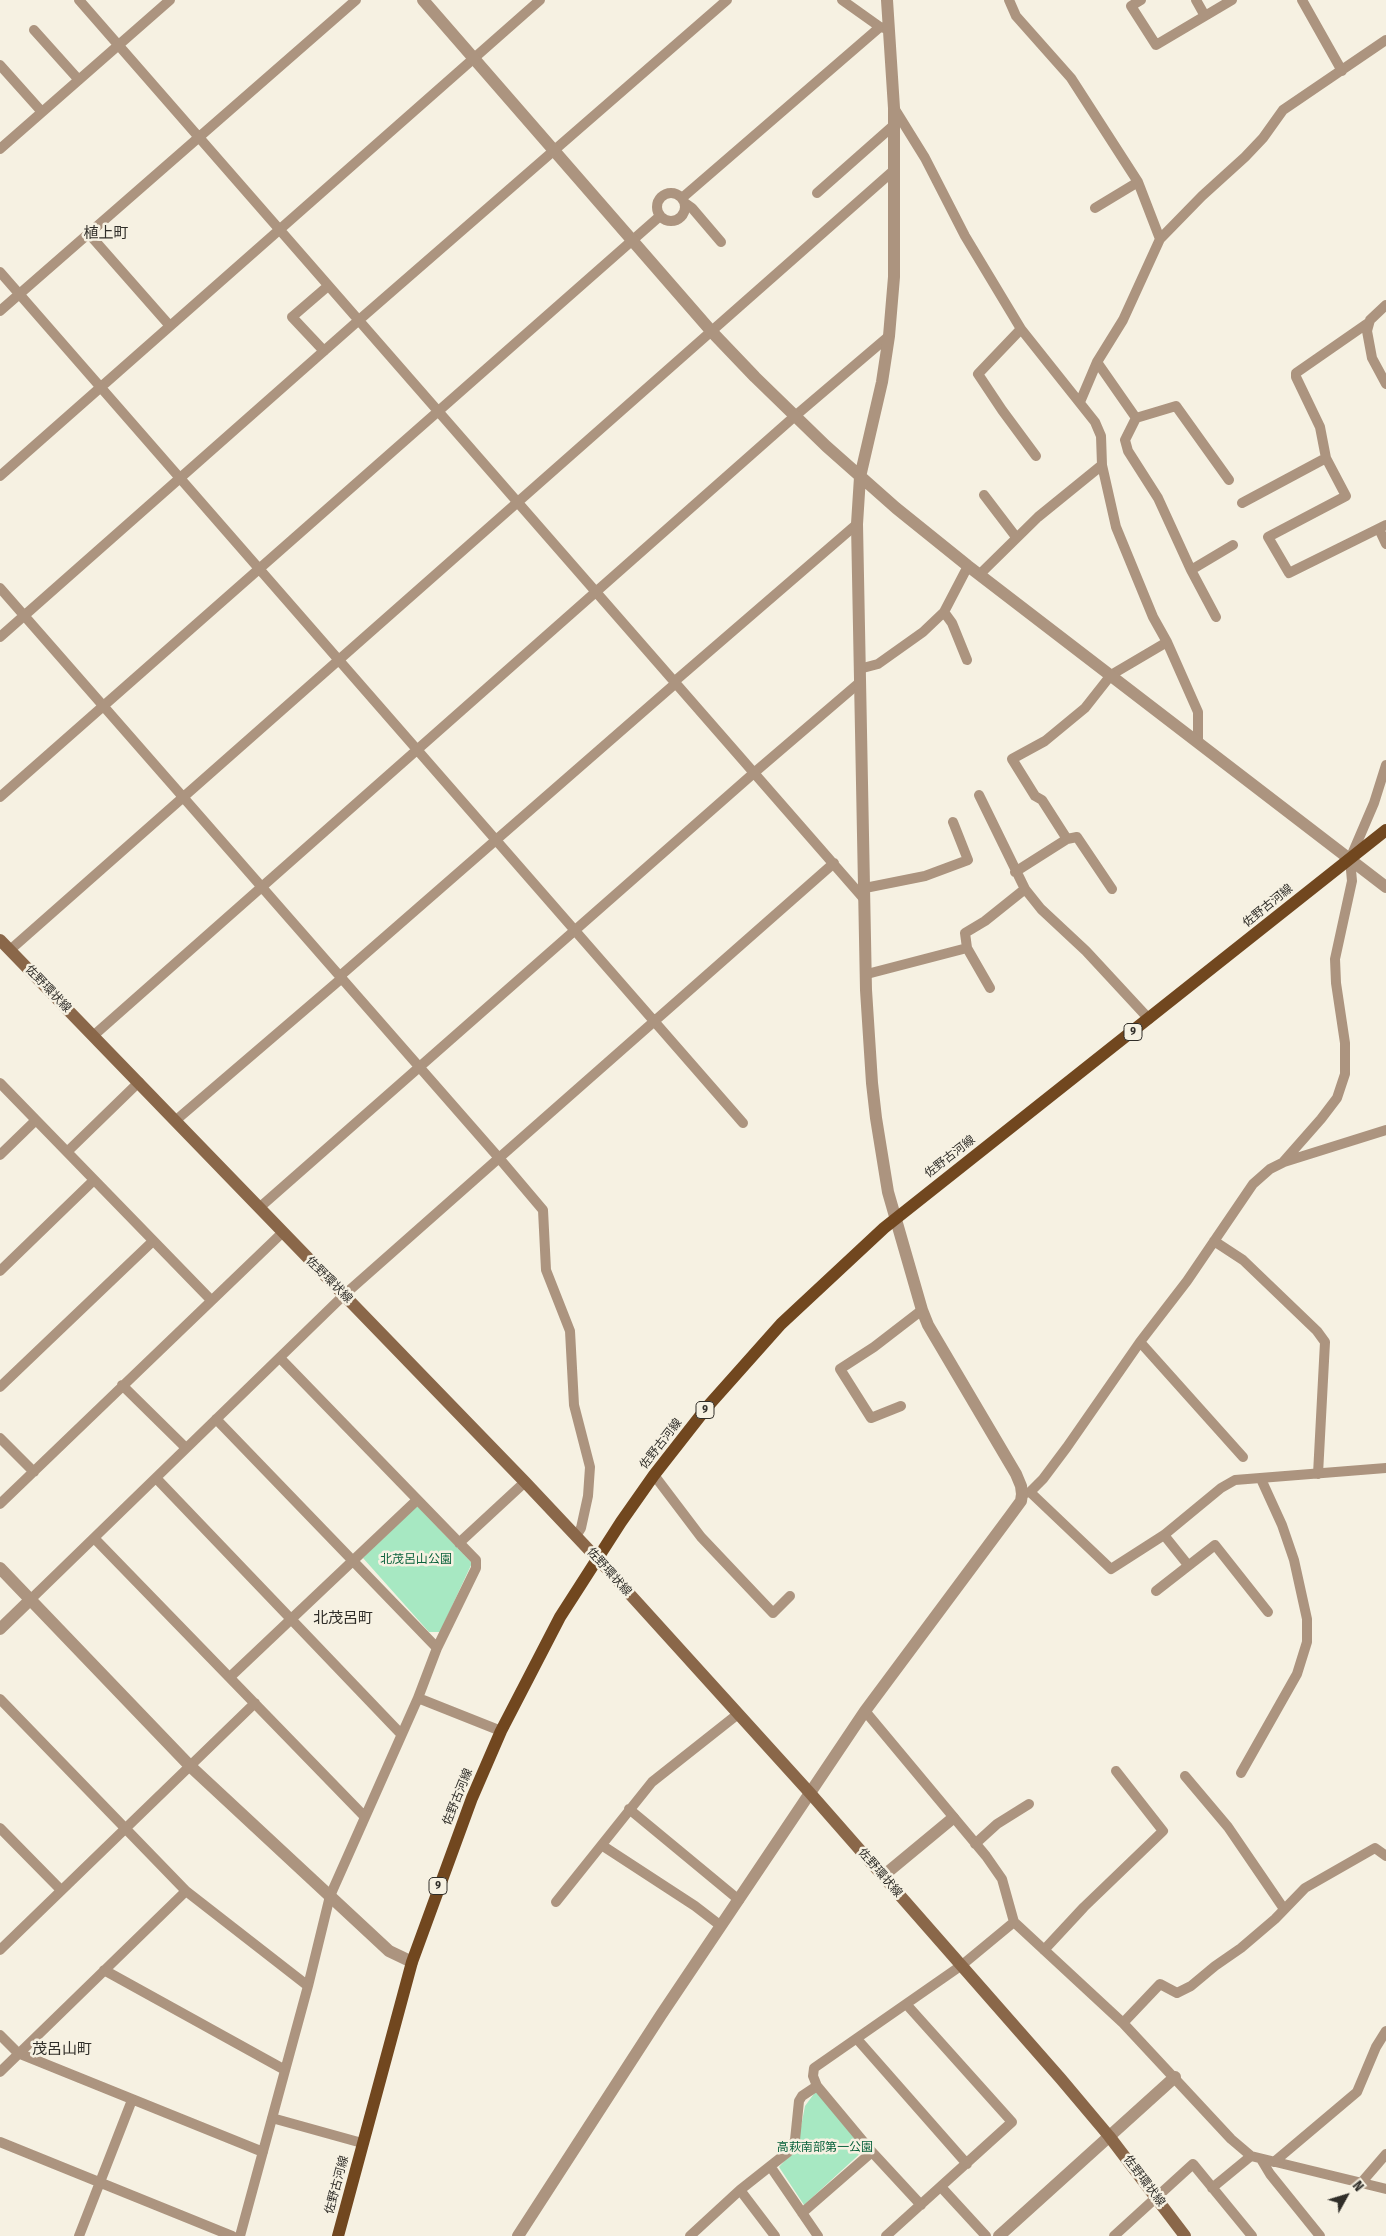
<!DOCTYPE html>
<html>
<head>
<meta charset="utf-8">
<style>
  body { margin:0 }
  #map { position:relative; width:1386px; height:2236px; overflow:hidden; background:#f6f1e2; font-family:"Fira Sans Condensed",sans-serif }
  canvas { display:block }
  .north { position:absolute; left:1321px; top:2171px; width:50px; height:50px; -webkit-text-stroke:4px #f6f1e2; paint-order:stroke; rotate:51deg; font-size:14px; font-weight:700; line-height:20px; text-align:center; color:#302e29 }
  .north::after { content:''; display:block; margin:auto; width:18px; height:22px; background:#302e29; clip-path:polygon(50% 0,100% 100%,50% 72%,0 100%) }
</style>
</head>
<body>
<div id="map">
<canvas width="1386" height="2236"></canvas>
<div class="north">N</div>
</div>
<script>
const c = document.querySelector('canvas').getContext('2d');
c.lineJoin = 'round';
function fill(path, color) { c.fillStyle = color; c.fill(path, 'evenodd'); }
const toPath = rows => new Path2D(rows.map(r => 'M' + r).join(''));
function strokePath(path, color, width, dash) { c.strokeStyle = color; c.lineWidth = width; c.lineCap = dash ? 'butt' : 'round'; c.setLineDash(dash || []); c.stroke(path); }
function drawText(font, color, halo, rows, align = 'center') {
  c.font = font + ' "Fira Sans Condensed","Noto Sans JP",sans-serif'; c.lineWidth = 5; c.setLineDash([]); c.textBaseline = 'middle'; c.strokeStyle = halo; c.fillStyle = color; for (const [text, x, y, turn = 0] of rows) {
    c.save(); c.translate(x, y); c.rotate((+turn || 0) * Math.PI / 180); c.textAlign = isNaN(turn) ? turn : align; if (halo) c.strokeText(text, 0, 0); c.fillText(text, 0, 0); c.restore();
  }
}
fill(toPath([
  [417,1506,472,1563,440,1632,429,1632,363,1558],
  [816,2091,864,2150,804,2205,779,2167,797,2147,805,2106]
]), '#a7e8c2');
strokePath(toPath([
  [79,0,865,900],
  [842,0,880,27,885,28],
  [1009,0,1016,16,1071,78,1138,182,1160,239],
  [1141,0,1131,6,1156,45,1232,0],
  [1196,0,1205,16],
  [1302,0,1342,71],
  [34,30,78,79],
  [0,65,42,112],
  [894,108,925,158,965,236,1021,329,1095,422,1101,436,1102,465,1116,527,1153,617,1167,642,1198,712,1198,742],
  [0,149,170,0],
  '657 207a14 14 0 1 1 28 0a14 14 0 1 1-28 0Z',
  [817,193,894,125],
  [682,198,880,27],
  [685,203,692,208,721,242],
  [1095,208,1138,182],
  [89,234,170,326],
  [0,272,743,1123],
  [1386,305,1370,320,1367,331,1372,358,1386,384],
  [0,311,356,0],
  [1368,323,1296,373,1296,377,1320,427,1326,458,1346,496,1268,537,1289,573,1386,525],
  [1021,329,978,374,1002,410,1036,456],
  [324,351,292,317,328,286],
  [1097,362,1136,418,1176,406,1229,480],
  [1080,402,1097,362,1123,320,1160,239,1202,196,1245,157,1263,138,1283,110,1386,40],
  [1136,418,1125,440,1128,451,1158,498,1191,570,1216,617],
  [0,476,540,0],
  [984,495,1016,537],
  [1242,503,1326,458],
  [1379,529,1386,544],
  [1191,570,1233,545],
  [980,574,1038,517,1102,465],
  [0,588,499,1158,344,1295,30,1600],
  [944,612,952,623,967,660],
  [0,637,359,320,727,0],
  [859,669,878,664,923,632,944,612,968,566],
  [675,681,857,524],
  [979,795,1025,889,1041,909,1086,951,1149,1019],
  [0,797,660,216],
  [1067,839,1042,800,1035,796,1012,759,1045,741,1085,708,1111,675,1167,642],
  [1015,872,1067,839,1077,837,1112,889],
  [865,888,925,876,968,860,953,822],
  [10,950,893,171],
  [867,974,967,948],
  [340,976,676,683],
  [990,988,967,948,965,933,985,921,1025,889],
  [93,1036,795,416,889,336],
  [0,1083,211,1300],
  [175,1121,342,978],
  [67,1152,139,1082],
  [0,1155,36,1120],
  [1284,1161,1321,1119,1337,1098,1345,1074,1345,1043,1336,983,1335,959,1352,881,1350,859,1374,803,1386,765],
  [259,1208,755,772,859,683],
  [1214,1241,1243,1260,1317,1331,1325,1342,1318,1474],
  [0,1271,94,1180],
  [1140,1342,1243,1457],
  [122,1385,186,1448],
  [0,1387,153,1241],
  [901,1406,871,1418,840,1369,874,1347,922,1310],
  [216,1419,437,1648],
  [0,1438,34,1472],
  [654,1475,701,1537,773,1613,790,1596],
  [156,1478,401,1734],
  [1030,1492,1111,1569,1164,1535,1221,1488,1235,1480,1386,1468],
  [1022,1494,1030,1492,1043,1479,1067,1447,1140,1342,1187,1281,1253,1184,1270,1169,1284,1162,1386,1130],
  [0,1504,282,1233],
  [1164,1535,1188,1565],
  [576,1536,581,1528,588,1496,590,1467,574,1405,570,1331,546,1270,543,1210,499,1158,834,863],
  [95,1539,365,1817],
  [459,1543,525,1482],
  [1156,1591,1215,1545,1268,1612],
  [230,1677,417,1500],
  [418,1698,501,1731],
  [0,1699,186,1891,308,1986],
  [865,1711,986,1856,1002,1879,1014,1922,1123,2023,1231,2139,1251,2156,1386,2189],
  [1241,1773,1297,1674,1307,1642,1307,1619,1294,1560,1282,1525,1261,1479],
  [1185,1776,1228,1827,1284,1909],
  [629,1809,739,1900],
  [0,1828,61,1890],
  [975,1844,997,1824,1029,1804],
  [603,1846,695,1906,721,1926],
  [556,1902,652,1782,738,1714],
  [0,1950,255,1703],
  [1044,1950,1084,1907,1163,1831,1116,1771],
  [104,1970,285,2070],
  [1123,2023,1160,1984,1177,1993,1191,1986,1215,1966,1241,1948,1275,1919,1305,1888,1375,1848,1386,1856],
  [0,2035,18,2053,263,2152],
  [857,2039,967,2164],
  [0,2072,186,1891],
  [272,2118,362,2143],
  [0,2142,232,2236],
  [1261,2159,1270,2174,1320,2236],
  [1274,2162,1357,2092,1376,2047,1386,2031],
  [770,2166,818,2236],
  [1361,2183,1386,2154],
  [941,2187,986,2236],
  [1212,2188,1251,2156],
  [740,2190,775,2236],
  [921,2205,872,2152,817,2086,813,2076,814,2068,962,1965,1014,1922],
  [802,2213,872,2152],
  [79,2236,132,2100],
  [240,2236,308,1986,330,1896,418,1698,437,1648,476,1568,476,1560,280,1358],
  [690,2236,740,2190,788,2152,795,2140,799,2101,802,2096,817,2086],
  [886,2236,1012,2122,907,2005],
  [1114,2236,1193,2164,1252,2236]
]), '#ac947f', 10);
strokePath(toPath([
  [423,0,712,332,755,377,826,446,896,508,968,566,1386,887],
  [0,1568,190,1766,389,1951,412,1962],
  [0,1629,30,1600],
  [883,1876,953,1818],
  [518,2236,661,2015,865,1711,1010,1516,1021,1501,1022,1494,1021,1486,1016,1474,928,1325,922,1310,888,1192,876,1118,872,1083,866,990,857,524,860,477,882,382,889,336,894,277,894,108,887,0],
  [999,2236,1175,2077]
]), '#ac947f', 12);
strokePath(toPath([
  [0,940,525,1482,607,1569,810,1793,1061,2079,1109,2136,1185,2236]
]), '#8a6749', 12);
strokePath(toPath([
  [338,2236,412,1962,472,1798,501,1731,560,1617,621,1522,654,1475,708,1406,781,1324,884,1228,1386,830]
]), '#71471f', 12);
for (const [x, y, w] of [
  [1133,1032,18],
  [705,1410,18],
  [438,1886,18]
]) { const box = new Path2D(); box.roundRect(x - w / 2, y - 8.5, w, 17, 4); c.fillStyle = '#f6f1e2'; c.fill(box); strokePath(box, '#302e29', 1); }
drawText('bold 11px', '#302e29', null, [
  ["9",1133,1032],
  ["9",705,1410],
  ["9",438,1886]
]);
drawText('12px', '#302e29', '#f6f1e2', [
  ["佐野古河線",1268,906,-39],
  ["佐野環状線",48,989,46],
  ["佐野古河線",950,1157,-38],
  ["佐野環状線",329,1280,45],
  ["佐野古河線",661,1444,-52],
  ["佐野環状線",609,1572,48],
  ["佐野古河線",458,1797,-68],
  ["佐野環状線",880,1873,49],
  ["佐野環状線",1144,2181,53],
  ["佐野古河線",337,2185,-75]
]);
drawText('12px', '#0a623c', '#f6f1e2', [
  ["北茂呂山公園",416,1560],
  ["高萩南部第一公園",825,2148]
]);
drawText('15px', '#302e29', '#f6f1e2', [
  ["植上町",106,234],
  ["北茂呂町",343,1619],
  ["茂呂山町",62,2050]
]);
</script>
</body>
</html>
